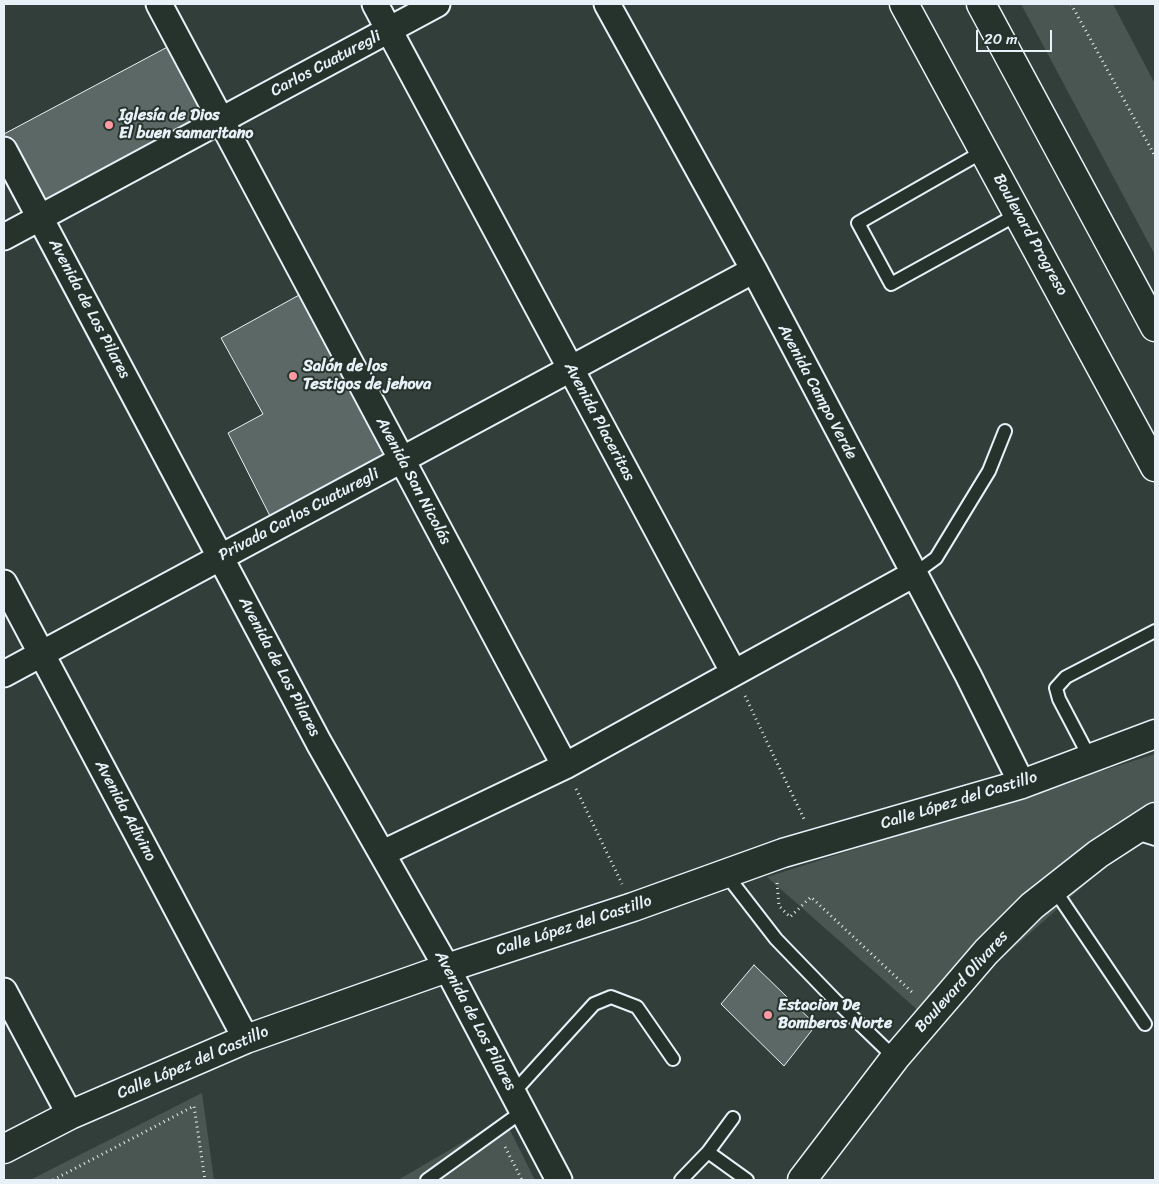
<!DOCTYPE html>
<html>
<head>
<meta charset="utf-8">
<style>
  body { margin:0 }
  #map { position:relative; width:1159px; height:1184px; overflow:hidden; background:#323e39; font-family:Sriracha,sans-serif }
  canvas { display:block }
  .frame { position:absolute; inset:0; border:5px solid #e8f1f8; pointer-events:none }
  .scale { position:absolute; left:976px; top:30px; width:76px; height:22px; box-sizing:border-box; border:2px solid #e8f1f8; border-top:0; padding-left:6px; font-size:15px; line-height:18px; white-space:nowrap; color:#e8f1f8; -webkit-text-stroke:4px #26332d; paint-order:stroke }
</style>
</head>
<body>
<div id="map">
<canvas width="1159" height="1184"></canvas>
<div class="frame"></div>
<div class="scale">20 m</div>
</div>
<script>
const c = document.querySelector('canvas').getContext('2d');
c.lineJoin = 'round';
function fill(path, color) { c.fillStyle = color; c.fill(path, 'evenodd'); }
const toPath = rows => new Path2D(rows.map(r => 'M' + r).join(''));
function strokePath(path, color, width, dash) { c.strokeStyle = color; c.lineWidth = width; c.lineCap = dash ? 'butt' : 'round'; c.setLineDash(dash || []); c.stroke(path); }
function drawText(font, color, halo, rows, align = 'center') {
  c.font = font + ' Sriracha,sans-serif'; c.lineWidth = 4; c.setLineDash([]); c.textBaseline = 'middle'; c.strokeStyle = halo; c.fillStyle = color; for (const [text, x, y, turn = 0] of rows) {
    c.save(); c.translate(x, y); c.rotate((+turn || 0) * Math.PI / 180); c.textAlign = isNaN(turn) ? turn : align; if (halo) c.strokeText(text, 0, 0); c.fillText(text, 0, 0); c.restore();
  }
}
fill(toPath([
  [1021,4,1113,4,1155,84,1155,255],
  [1155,754,1155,823,930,1021,767,877],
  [202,1093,214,1180,30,1180],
  [504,1118,535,1180,398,1180]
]), '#495651');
const building = toPath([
  [175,43,214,116,40,210,4,143,4,134,175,43],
  [301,294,387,456,270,516,228,433,263,414,221,338,301,294],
  [754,965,816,1025,784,1066,721,1004,754,965]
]);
fill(building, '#5c6865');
strokePath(building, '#e8f1f8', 1);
const lane = toPath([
  [984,151,858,223,891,284,1018,214],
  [914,574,936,558,989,471,1005,431],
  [1090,758,1059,699,1056,688,1066,677,1155,631],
  [1133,832,1155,839],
  [725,873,776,939,834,999,895,1058],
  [1054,889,1145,1024],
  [513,1093,594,1004,611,997,637,1007,673,1059],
  [708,1152,747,1180],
  [427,1180,523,1111],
  [681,1180,708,1152,733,1118]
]);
const street = toPath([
  [159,4,565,766],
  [375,4,734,673],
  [607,4,754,270,968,675,1022,784],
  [4,150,319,743,447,968,559,1180],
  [4,237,437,4],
  [4,583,246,1039],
  [4,674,754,270],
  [383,853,565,766,914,574],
  [4,991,70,1115]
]);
const secondary = toPath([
  [4,1149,70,1115,246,1039,447,968,633,907,783,853,1022,784,1155,734],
  [802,1180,895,1058,986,952,1032,906,1098,854,1155,817]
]);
const primary = toPath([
  [904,4,1155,467],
  [981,4,1155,327]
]);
strokePath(lane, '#e8f1f8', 16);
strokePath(street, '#e8f1f8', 29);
strokePath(secondary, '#e8f1f8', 31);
strokePath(primary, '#e8f1f8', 31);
strokePath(toPath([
  [1071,4,1155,156],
  [745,696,804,819],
  [576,789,622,884],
  [777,883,779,906,790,917,811,897,914,994],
  [505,1147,522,1180],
  [53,1180,194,1106,205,1180]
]), '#e8f1f8', 3, [1, 4]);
strokePath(lane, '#26332d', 12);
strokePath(street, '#26332d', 25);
strokePath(secondary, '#26332d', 28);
strokePath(primary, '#26332d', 28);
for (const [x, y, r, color] of [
  [109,125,5,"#ff9aa2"],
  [293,376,5,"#ff9aa2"],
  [768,1015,5,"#ff9aa2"]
]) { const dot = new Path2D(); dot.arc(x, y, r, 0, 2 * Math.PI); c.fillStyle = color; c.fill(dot); strokePath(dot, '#26332d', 2); }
drawText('16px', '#e8f1f8', '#26332d', [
  ["Carlos Cuaturegli",326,64,-28],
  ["Boulevard Progreso",1030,235,61],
  ["Avenida de Los Pilares",89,309,62],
  ["Avenida Campo Verde",817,392,62],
  ["Avenida Placeritas",599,422,62],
  ["Avenida San Nicolás",413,481,62],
  ["Privada Carlos Cuaturegli",299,515,-28],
  ["Avenida de Los Pilares",279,667,62],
  ["Calle López del Castillo",959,801,-17],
  ["Avenida Adivino",125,811,62],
  ["Calle López del Castillo",574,926,-18],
  ["Boulevard Olivares",962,982,-48],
  ["Avenida de Los Pilares",475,1021,62],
  ["Calle López del Castillo",193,1063,-23]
]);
drawText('bold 16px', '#e8f1f8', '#26332d', [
  ["Iglesía de Dios",119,116],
  ["El buen samaritano",119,134],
  ["Salón de los",303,367],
  ["Testigos de jehova",303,385],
  ["Estacion De",778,1006],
  ["Bomberos Norte",778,1024]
], 'left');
</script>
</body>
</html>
